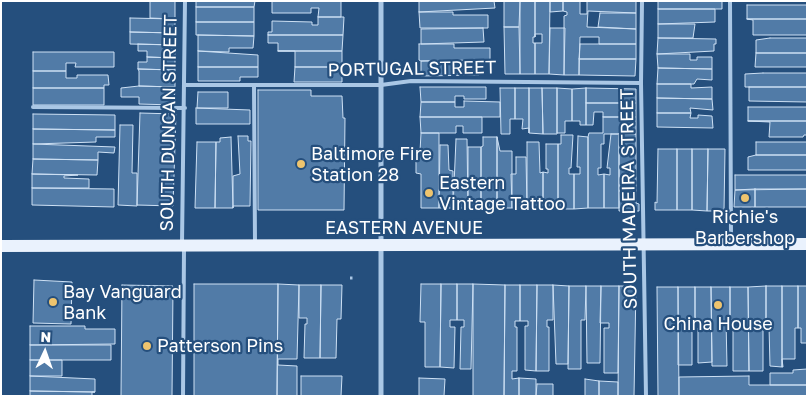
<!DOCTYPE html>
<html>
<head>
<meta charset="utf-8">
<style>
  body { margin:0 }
  #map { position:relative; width:808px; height:397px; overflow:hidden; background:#254f7d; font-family:"Golos Text",sans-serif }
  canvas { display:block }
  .frame { position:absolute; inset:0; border:2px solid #fff; pointer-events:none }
  .north { position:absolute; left:20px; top:327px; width:50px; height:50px; -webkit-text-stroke:4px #254f7d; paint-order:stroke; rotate:3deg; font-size:14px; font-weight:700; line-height:20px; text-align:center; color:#fff }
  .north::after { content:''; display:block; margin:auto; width:18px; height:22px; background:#fff; clip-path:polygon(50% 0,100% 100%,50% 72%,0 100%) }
</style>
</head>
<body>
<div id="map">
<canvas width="808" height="397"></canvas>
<div class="frame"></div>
<div class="north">N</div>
</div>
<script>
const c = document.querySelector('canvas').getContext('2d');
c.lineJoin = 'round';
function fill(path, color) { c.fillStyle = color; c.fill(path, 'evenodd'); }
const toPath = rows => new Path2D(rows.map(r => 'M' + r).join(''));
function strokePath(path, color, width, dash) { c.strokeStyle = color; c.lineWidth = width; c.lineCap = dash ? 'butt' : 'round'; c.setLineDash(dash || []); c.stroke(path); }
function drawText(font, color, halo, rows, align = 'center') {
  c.font = font + ' "Golos Text",sans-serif'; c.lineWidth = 4.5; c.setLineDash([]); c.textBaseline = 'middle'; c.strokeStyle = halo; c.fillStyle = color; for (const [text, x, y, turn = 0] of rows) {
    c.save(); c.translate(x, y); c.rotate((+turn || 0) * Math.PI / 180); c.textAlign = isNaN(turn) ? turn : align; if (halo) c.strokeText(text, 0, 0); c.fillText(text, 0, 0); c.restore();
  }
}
const building = toPath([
  [150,1,175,1,175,19,150,18,150,1],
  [196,1,255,1,254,7,196,7,196,1],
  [272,1,341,1,341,17,318,17,319,8,311,8,311,13,272,13,272,1],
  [419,1,494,1,495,8,419,12,419,1],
  [504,1,520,1,519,27,504,27,504,1],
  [520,1,535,1,535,37,533,37,533,43,535,43,535,74,520,74,520,1],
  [535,1,550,1,549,74,535,74,535,43,542,43,542,34,535,34,535,37,535,1],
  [550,1,563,1,563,11,550,12,550,1],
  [563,1,580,1,580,14,587,14,587,1,636,1,636,13,588,11,587,27,636,29,636,44,599,44,599,37,580,37,579,75,564,75,564,16,567,15,567,12,563,11,563,1],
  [658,1,722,1,722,9,658,9,658,1],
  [747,5,807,5,807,19,747,19,747,5],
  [196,7,254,7,254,22,196,22,196,7],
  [658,9,715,9,715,22,658,24,658,9],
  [419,12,453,12,453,15,488,15,488,28,420,28,419,12],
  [600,13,636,13,636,29,598,27,600,13],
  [318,17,344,17,343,35,268,35,268,32,272,32,272,21,312,22,312,25,318,25,318,17],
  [130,18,175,19,175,33,130,32,130,18],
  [747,19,807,19,807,35,753,35,753,20,747,19],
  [196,22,254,22,254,36,196,35,196,22],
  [658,24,695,24,693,38,658,38,658,24],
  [504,27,519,27,520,74,505,74,504,27],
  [483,28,484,42,421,44,421,29,483,28],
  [550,28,565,28,564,75,549,74,550,28],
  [130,32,175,33,175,45,130,44,130,32],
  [198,35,254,36,253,48,229,48,229,52,198,51,198,35],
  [268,35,343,35,342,51,278,51,278,43,268,43,268,35],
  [658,38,716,39,716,44,714,44,714,51,657,54,658,38],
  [770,38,807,38,807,53,756,53,756,40,770,38],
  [138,44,175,45,175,58,147,57,147,51,138,51,138,44],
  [419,44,454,44,454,48,490,48,490,60,421,61,419,60,419,44],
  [580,44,636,44,636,59,579,59,580,44],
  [198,51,258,55,258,67,198,67,198,51],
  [278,51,342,51,342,67,295,67,295,51,278,51],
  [33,52,114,52,114,67,75,67,76,63,66,63,66,71,33,71,33,52],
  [756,53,807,53,807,67,755,67,756,53],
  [657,54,690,54,690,60,697,60,697,57,712,57,712,69,658,68,657,54],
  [147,57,175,58,175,70,138,69,138,62,147,62,147,57],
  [579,59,636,59,635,76,579,75,579,59],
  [479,60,479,75,421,76,421,61,479,60],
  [198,67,258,67,258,77,240,77,240,81,198,81,198,67],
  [295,67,342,67,342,82,294,82,295,67],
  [658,68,712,69,712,80,697,79,694,84,657,84,658,68],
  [138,69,175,70,175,87,139,86,139,71,138,69],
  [33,71,66,71,66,78,77,78,77,75,108,75,109,85,104,85,104,88,33,88,33,71],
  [763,73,807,73,807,87,745,87,745,74,763,73],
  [657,84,691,84,691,88,712,87,712,99,657,98,657,84],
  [139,86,175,87,174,105,139,104,139,97,121,97,121,88,139,86],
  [420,87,486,87,486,99,464,99,464,96,455,96,455,102,421,102,420,87],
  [749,87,807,87,807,102,749,101,749,87],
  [33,88,104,88,104,105,33,105,33,88],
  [500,88,515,88,515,119,510,119,510,134,501,134,500,88],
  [515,88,529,88,529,133,529,128,522,129,523,119,515,119,515,88],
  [529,88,542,88,543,134,529,133,529,88],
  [542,88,557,88,557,134,543,134,542,88],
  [557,88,572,89,572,121,565,121,565,133,557,133,557,88],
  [586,88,586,125,580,125,580,121,572,121,572,89,586,88],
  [586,88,636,89,636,103,586,103,586,88],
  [258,90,311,90,311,96,342,96,343,118,345,118,344,210,258,210,258,90],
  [198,92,228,92,228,108,197,108,198,92],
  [657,98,712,99,713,110,690,108,691,113,657,113,657,98],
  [464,101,500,102,500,117,420,117,421,102,455,102,455,107,464,107,464,101],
  [586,103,636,103,636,117,603,117,603,112,594,112,593,125,586,125,586,103],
  [748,107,807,107,807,121,748,121,748,107],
  [196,108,250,110,250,124,196,124,196,108],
  [140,113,176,114,173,206,137,205,140,113],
  [657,113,691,113,690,118,698,118,698,115,712,116,713,128,657,127,657,113],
  [33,114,115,115,115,130,33,129,33,114],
  [420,117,482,117,482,133,463,133,463,126,456,126,456,133,421,133,420,117],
  [603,117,636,117,636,134,604,134,604,144,601,144,601,168,598,168,598,175,604,174,604,208,588,208,588,137,589,133,603,133,603,117],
  [748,121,807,121,807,135,804,135,803,137,769,137,770,122,748,121],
  [120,125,133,125,132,173,137,173,137,206,118,205,120,125],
  [33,129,115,130,115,137,96,137,96,142,33,144,33,129],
  [421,133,439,133,439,208,421,208,421,174,416,173,416,152,420,152,421,133],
  [611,134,619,134,619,208,604,208,604,174,610,175,610,168,607,168,611,134],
  [619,134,636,134,636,203,639,204,639,211,619,211,619,134],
  [561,135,573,135,571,168,569,168,569,174,574,174,574,209,558,209,558,144,561,144,561,135],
  [238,136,248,136,248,141,251,141,250,206,233,206,233,208,233,176,240,174,238,136],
  [578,136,588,137,588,208,574,209,574,174,580,174,580,167,577,167,578,136],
  [231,137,233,208,215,208,216,142,220,142,220,138,231,137],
  [483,137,497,137,497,208,481,208,481,147,483,146,483,137],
  [497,137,500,151,512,151,512,208,497,208,497,137],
  [456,139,467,139,468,208,453,208,456,139],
  [197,142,216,142,215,208,195,208,197,142],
  [527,142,539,142,540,173,543,172,543,208,527,208,527,142],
  [756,142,807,142,807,155,756,155,756,142],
  [33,144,115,147,114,153,98,152,98,160,33,159,33,144],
  [546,144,558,144,558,209,543,208,543,172,548,173,548,169,546,169,546,144],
  [440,145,448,145,449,170,453,171,453,208,439,208,440,145],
  [468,147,481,147,481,208,468,208,468,147],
  [658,149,677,149,677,210,655,210,655,202,657,203,658,149],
  [677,149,692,149,692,210,677,210,677,149],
  [692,149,708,149,707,211,692,210,692,149],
  [708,149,725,149,724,211,707,211,708,149],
  [756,155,807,155,807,170,748,170,748,157,756,155],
  [516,157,526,157,527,208,512,208,511,174,516,174,516,157],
  [33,159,98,160,97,175,32,174,33,159],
  [32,174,78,175,64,176,64,178,89,179,89,188,32,188,32,174],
  [735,175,807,175,807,189,735,190,735,175],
  [32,188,114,189,114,207,32,205,32,188],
  [755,189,807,189,807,207,755,207,755,189],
  [755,189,755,207,734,207,735,190,755,189],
  [34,280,72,282,71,324,33,323,34,280],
  [194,284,278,284,277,396,194,396,194,284],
  [278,284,299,285,297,359,278,359,278,365,297,366,297,396,277,396,278,284],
  [421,284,441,284,440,367,425,367,425,322,420,322,421,284],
  [441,284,457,284,457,320,450,320,450,327,455,327,454,368,440,367,441,284],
  [457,284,473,284,471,369,460,369,461,327,464,327,464,320,457,320,457,284],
  [473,284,505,285,504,396,473,396,473,284],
  [122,285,173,286,172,396,121,396,122,285],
  [299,285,321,285,320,358,304,358,305,324,307,324,307,318,299,318,299,285],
  [321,285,342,285,341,319,337,319,336,358,320,358,321,285],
  [505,285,520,285,520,321,515,321,515,327,517,327,517,371,512,371,512,379,519,378,519,396,504,396,505,285],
  [520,285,537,285,536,371,525,370,525,326,528,326,528,321,520,321,520,285],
  [537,285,553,285,553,320,547,320,547,327,549,327,549,371,536,371,537,285],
  [553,285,569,286,568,364,556,364,553,285],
  [569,286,586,286,585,320,581,320,581,369,568,369,569,286],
  [586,286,601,286,600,363,587,363,586,286],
  [601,286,619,286,618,373,604,373,604,328,609,328,609,323,600,323,601,286],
  [619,286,636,286,634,396,618,396,619,286],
  [766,286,766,321,760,321,760,327,763,326,763,371,749,371,748,287,766,286],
  [766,286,782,286,782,367,770,366,769,326,772,326,772,321,766,321,766,286],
  [782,286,798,286,798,328,795,328,795,359,782,359,783,367,782,367,782,286],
  [798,286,807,286,807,343,801,343,801,328,798,328,798,286],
  [657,287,678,287,679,396,658,396,657,287],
  [678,287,695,287,695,320,688,320,688,327,692,328,692,365,678,365,678,287],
  [695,287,711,287,712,362,698,363,698,328,702,328,702,320,695,320,695,287],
  [711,287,730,287,730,320,726,320,727,366,712,366,711,287],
  [730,287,748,287,749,371,733,371,733,327,739,327,739,320,730,320,730,287],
  [30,326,85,326,85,329,115,329,115,344,30,345,30,326],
  [30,345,111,345,111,360,30,360,30,345],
  [30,360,62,360,62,376,30,376,30,360],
  [807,369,807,385,770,385,770,373,793,373,793,370,807,369],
  [30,376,95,379,95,392,30,391,30,376],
  [301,376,342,376,341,396,301,396,301,376],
  [749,376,749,385,807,385,807,396,679,396,679,377,749,376],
  [419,378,445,379,444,396,419,396,419,378],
  [519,378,536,379,536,396,519,396,519,378],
  [585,379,599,381,599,396,585,396,585,379],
  [599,381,618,382,618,396,599,396,599,381],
  [537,384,553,384,553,396,536,396,537,384],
  [30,391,95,392,92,392,92,396,30,396,30,391]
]);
fill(building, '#517ba7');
strokePath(building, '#cde0f4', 1);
strokePath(toPath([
  [350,278,355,278]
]), '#aac7e5', 3, [2.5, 4]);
strokePath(toPath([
  [642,1,641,83,646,396],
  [730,1,731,241],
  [184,85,381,85,411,81,641,83],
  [254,85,255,243],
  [33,107,185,108],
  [182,243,185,1],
  [183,396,184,248]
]), '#aac7e5', 4);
strokePath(toPath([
  [381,1,381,396]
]), '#aac7e5', 5);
strokePath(toPath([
  [1,246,807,244]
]), '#eaf2fd', 12);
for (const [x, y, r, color] of [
  [301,164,5,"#eec46e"],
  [429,193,5,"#eec46e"],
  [745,198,5,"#eec46e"],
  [53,302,5,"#eec46e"],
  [718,305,5,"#eec46e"],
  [147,346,5,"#eec46e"]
]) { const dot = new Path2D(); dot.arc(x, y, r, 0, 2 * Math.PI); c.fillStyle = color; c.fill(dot); strokePath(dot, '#254f7d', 2); }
drawText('18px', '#fff', '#254f7d', [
  ["PORTUGAL STREET",412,69,-1],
  ["SOUTH DUNCAN STREET",169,123,-89],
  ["SOUTH MADEIRA STREET",629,199,-91],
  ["EASTERN AVENUE",404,228]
]);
drawText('18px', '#fff', '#254f7d', [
  ["Baltimore Fire",311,154],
  ["Station 28",311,175],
  ["Eastern",439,183],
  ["Vintage Tattoo",439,204],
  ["Richie's",745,217,"center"],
  ["Barbershop",745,238,"center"],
  ["Bay Vanguard",63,292],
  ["Bank",63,313],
  ["China House",718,324,"center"],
  ["Patterson Pins",157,346]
], 'left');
</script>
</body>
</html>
